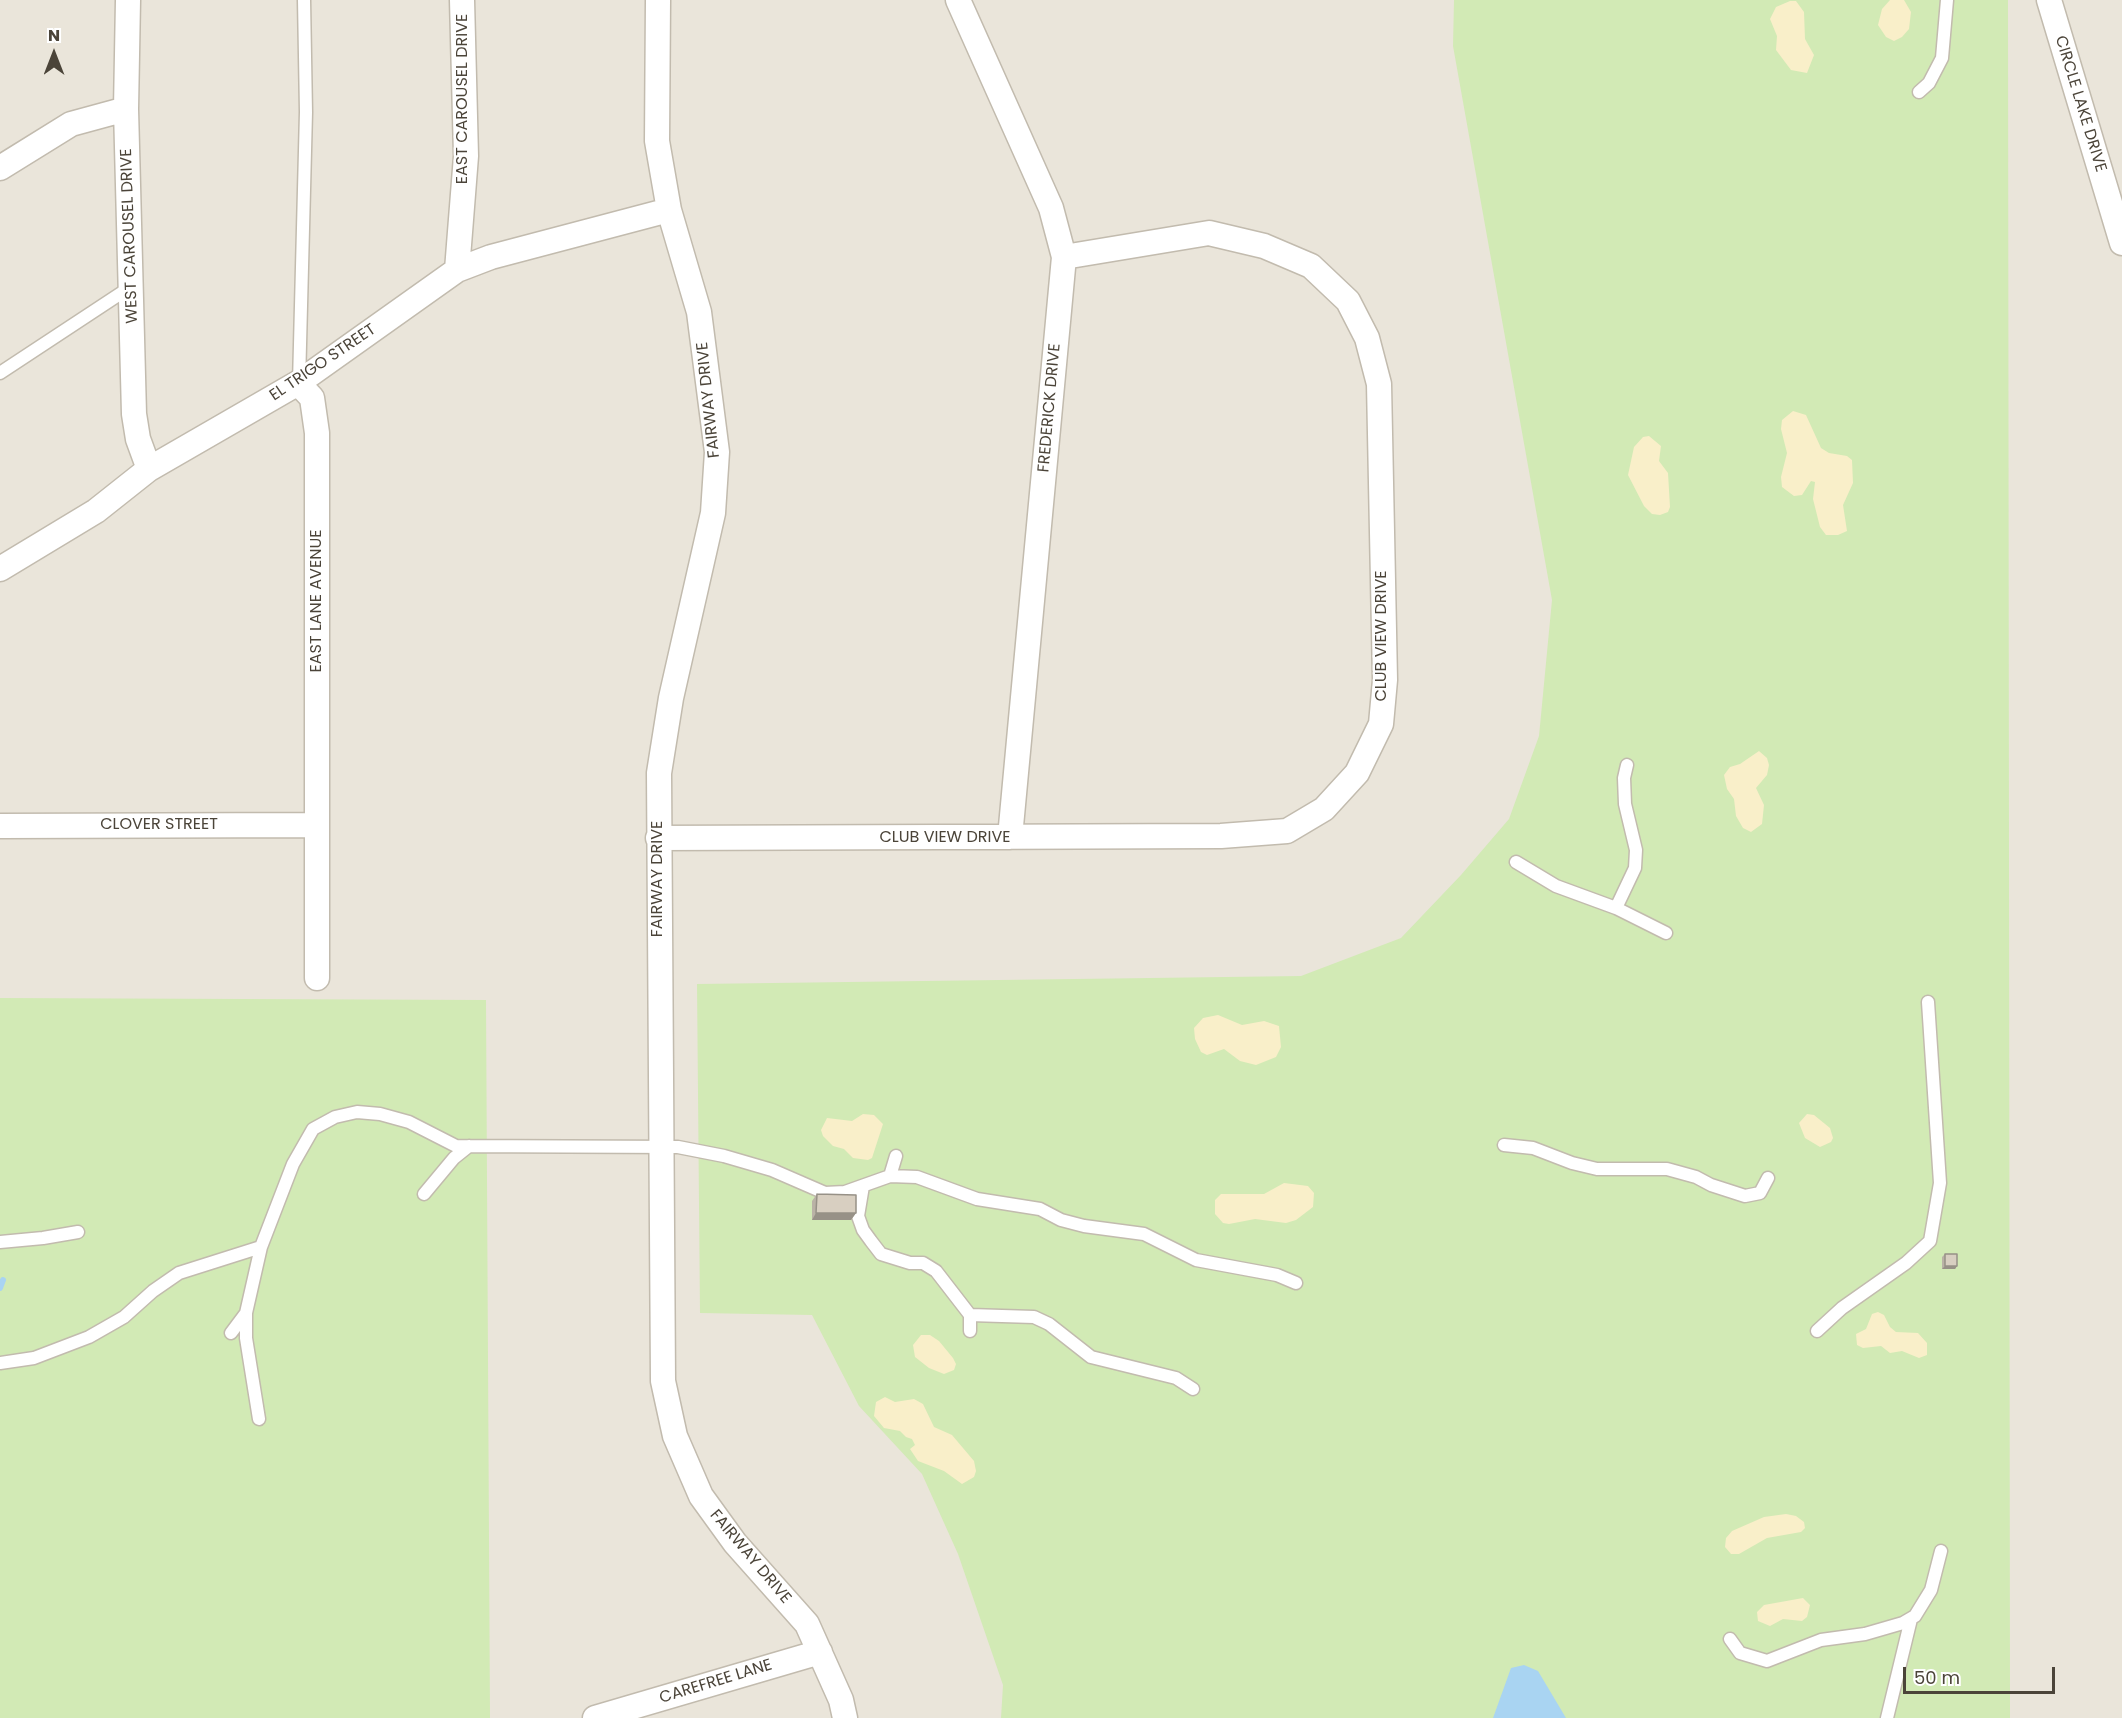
<!DOCTYPE html>
<html>
<head>
<meta charset="utf-8">
<style>
  body { margin:0 }
  #map { position:relative; width:2122px; height:1718px; overflow:hidden; background:#f6f3ec; font-family:Poppins,sans-serif }
  canvas { display:block }
  .north { position:absolute; left:24px; top:24px; width:60px; height:60px; -webkit-text-stroke:4px #fff; paint-order:stroke; rotate:0deg; font-size:16px; font-weight:700; line-height:24px; text-align:center; color:#4b4439 }
  .north::after { content:''; display:block; margin:auto; width:21px; height:27px; background:#4b4439; clip-path:polygon(50% 0,100% 100%,50% 72%,0 100%) }
  .scale { position:absolute; left:1903px; top:1667px; width:152px; height:27px; box-sizing:border-box; border:3px solid #4b4439; border-top:0; padding-left:8px; font-size:18px; line-height:21px; white-space:nowrap; color:#4b4439; -webkit-text-stroke:4px #fff; paint-order:stroke }
</style>
</head>
<body>
<div id="map">
<canvas width="2122" height="1718"></canvas>
<div class="north">N</div>
<div class="scale">50 m</div>
</div>
<script>
const c = document.querySelector('canvas').getContext('2d');
c.lineJoin = 'round';
function fill(path, color) { c.fillStyle = color; c.fill(path, 'evenodd'); }
const toPath = rows => new Path2D(rows.map(r => 'M' + r).join(''));
function strokePath(path, color, width, dash) { c.strokeStyle = color; c.lineWidth = width; c.lineCap = dash ? 'butt' : 'round'; c.setLineDash(dash || []); c.stroke(path); }
function drawText(font, color, halo, rows, align = 'center') {
  c.font = font + ' Poppins,sans-serif'; c.lineWidth = 4.5; c.setLineDash([]); c.textBaseline = 'middle'; c.strokeStyle = halo; c.fillStyle = color; for (const [text, x, y, turn = 0] of rows) {
    c.save(); c.translate(x, y); c.rotate((+turn || 0) * Math.PI / 180); c.textAlign = isNaN(turn) ? turn : align; if (halo) c.strokeText(text, 0, 0); c.fillText(text, 0, 0); c.restore();
  }
}
fill(toPath([
  [0,0,2122,0,2122,1718,0,1718]
]), '#eae5da');
fill(toPath([
  [1454,0,2008,0,2010,1718,1001,1718,1003,1685,958,1554,922,1474,859,1406,812,1315,700,1313,697,984,1301,976,1401,938,1461,875,1509,819,1539,736,1552,600,1453,46],
  [0,998,486,1000,490,1718,0,1718]
]), '#d2eab5');
fill(toPath([
  [1890,0,1904,0,1911,12,1909,29,1902,37,1894,41,1886,37,1878,25,1882,9],
  [1790,1,1796,1,1804,12,1805,39,1814,55,1807,73,1791,70,1776,50,1777,36,1770,19,1776,7],
  [1793,411,1806,415,1821,448,1829,453,1847,456,1852,460,1853,483,1843,505,1847,531,1838,535,1826,535,1820,527,1813,499,1815,482,1811,481,1802,495,1794,496,1782,487,1781,477,1787,453,1781,429,1782,420],
  [1649,436,1661,446,1659,461,1668,473,1670,507,1668,512,1660,515,1652,514,1644,506,1628,475,1634,447,1643,437],
  [1759,751,1767,758,1769,765,1767,775,1756,788,1764,805,1762,824,1751,832,1743,828,1736,816,1734,799,1727,789,1724,775,1730,767,1740,764],
  [1218,1015,1242,1025,1264,1021,1279,1026,1281,1047,1276,1057,1256,1065,1240,1061,1224,1049,1207,1055,1201,1052,1195,1039,1194,1028,1203,1018],
  [863,1114,874,1115,883,1124,872,1158,868,1160,853,1158,844,1149,833,1146,823,1136,821,1130,827,1118,852,1121],
  [1807,1114,1814,1115,1830,1128,1833,1138,1831,1142,1820,1147,1805,1138,1799,1123],
  [1284,1183,1308,1186,1314,1193,1313,1207,1296,1220,1286,1223,1255,1219,1229,1224,1223,1223,1215,1214,1215,1200,1221,1194,1264,1194],
  [1878,1312,1884,1315,1890,1327,1896,1332,1918,1333,1927,1343,1927,1355,1919,1358,1902,1351,1890,1353,1881,1346,1863,1348,1857,1345,1856,1334,1866,1329,1872,1314],
  [921,1335,930,1335,939,1341,953,1358,956,1364,954,1370,944,1374,929,1368,915,1357,913,1345],
  [885,1397,895,1402,914,1399,923,1404,934,1427,952,1435,974,1461,976,1471,974,1477,962,1484,944,1471,918,1461,910,1449,915,1445,912,1439,906,1437,900,1431,884,1428,874,1416,876,1402],
  [1786,1514,1796,1516,1804,1522,1805,1528,1801,1532,1767,1538,1739,1554,1731,1554,1725,1547,1726,1538,1732,1531,1764,1517],
  [1803,1598,1810,1605,1807,1617,1802,1621,1783,1619,1770,1626,1758,1621,1757,1612,1764,1605]
]), '#f9efc9');
fill(toPath([
  [1524,1665,1538,1671,1566,1718,1493,1718,1511,1668]
]), '#a9d4f2');
strokePath(toPath([
  [0,1288,3,1280]
]), '#a9d4f2', 6);
const service = toPath([
  [1919,92,1929,83,1942,58,1947,0],
  [0,373,132,286],
  [299,383,306,112,304,0],
  [1516,862,1556,886,1616,908,1666,933],
  [1616,908,1635,868,1636,850,1625,804,1624,778,1627,765],
  [1504,1145,1533,1148,1572,1163,1597,1169,1667,1169,1696,1177,1711,1185,1745,1196,1760,1193,1768,1178],
  [890,1176,917,1177,977,1199,1040,1209,1061,1220,1084,1226,1144,1234,1196,1260,1277,1275,1296,1283],
  [863,1186,858,1216,863,1230,871,1241,881,1254,910,1263,923,1263,936,1271,970,1315,1034,1317,1049,1324,1091,1357,1176,1378,1193,1389],
  [424,1194,454,1158,469,1146],
  [0,1242,43,1238,78,1232],
  [970,1315,970,1331],
  [1817,1331,1842,1308,1906,1263,1930,1241,1940,1183,1928,1002],
  [231,1333,246,1313],
  [0,1363,34,1358,89,1337,124,1317,153,1291,179,1273,261,1247],
  [259,1419,246,1338,246,1313,261,1247,293,1164,313,1129,335,1117,357,1112,380,1114,409,1122,456,1146,678,1147,724,1156,772,1170,825,1193,845,1192,890,1176,896,1156],
  [1730,1639,1740,1653,1767,1661,1821,1640,1865,1634,1903,1623,1915,1616,1931,1590,1941,1551],
  [1887,1718,1911,1619]
]);
const minor = toPath([
  [128,0,126,109,134,414,138,439,149,469],
  [658,0,657,141,669,210,699,312,717,452,713,513,671,698,659,773,663,1381,675,1436,701,1496,735,1543,807,1624,841,1700,845,1718],
  [958,0,1051,208,1064,257,1010,837],
  [2049,0,2122,243],
  [0,168,71,124,126,109],
  [457,270,466,156,462,0],
  [298,383,312,398,317,433,317,978],
  [0,569,96,511,149,469,298,383,457,270,491,257,669,210],
  [0,826,317,825],
  [658,838,1221,836,1287,831,1324,809,1357,773,1381,724,1385,680,1379,384,1367,338,1348,301,1311,266,1264,246,1209,233,1064,257],
  [595,1718,820,1652]
]);
strokePath(service, '#c2bbae', 15);
strokePath(minor, '#c2bbae', 27);
strokePath(service, '#fff', 12);
strokePath(minor, '#fff', 24);
fill(toPath([
  [817,1194,856,1213,851,1220,812,1220,812,1201],
  [1945,1254,1957,1266,1955,1269,1942,1269,1942,1257]
]), '#bab2a6');
fill(toPath([
  [816,1213,856,1213,851,1220,812,1220],
  [1945,1266,1957,1266,1955,1269,1942,1269]
]), '#979187');
const building = toPath([
  [817,1194,856,1195,856,1213,816,1213,817,1194],
  [1945,1254,1957,1254,1957,1266,1945,1266,1945,1254]
]);
fill(building, '#d8cfc1');
strokePath(building, '#979187', 1.5);
drawText('16px', '#4b4439', '#fff', [
  ["EAST CAROUSEL DRIVE",463,99,-90],
  ["CIRCLE LAKE DRIVE",2080,104,73],
  ["WEST CAROUSEL DRIVE",130,236,-92],
  ["EL TRIGO STREET",323,363,-34],
  ["FAIRWAY DRIVE",709,400,-96],
  ["FREDERICK DRIVE",1050,408,-85],
  ["EAST LANE AVENUE",317,601,-90],
  ["CLUB VIEW DRIVE",1382,636,-90],
  ["CLOVER STREET",159,825],
  ["CLUB VIEW DRIVE",945,838],
  ["FAIRWAY DRIVE",658,879,-90],
  ["FAIRWAY DRIVE",750,1557,50],
  ["CAREFREE LANE",716,1682,-17]
]);
</script>
</body>
</html>
